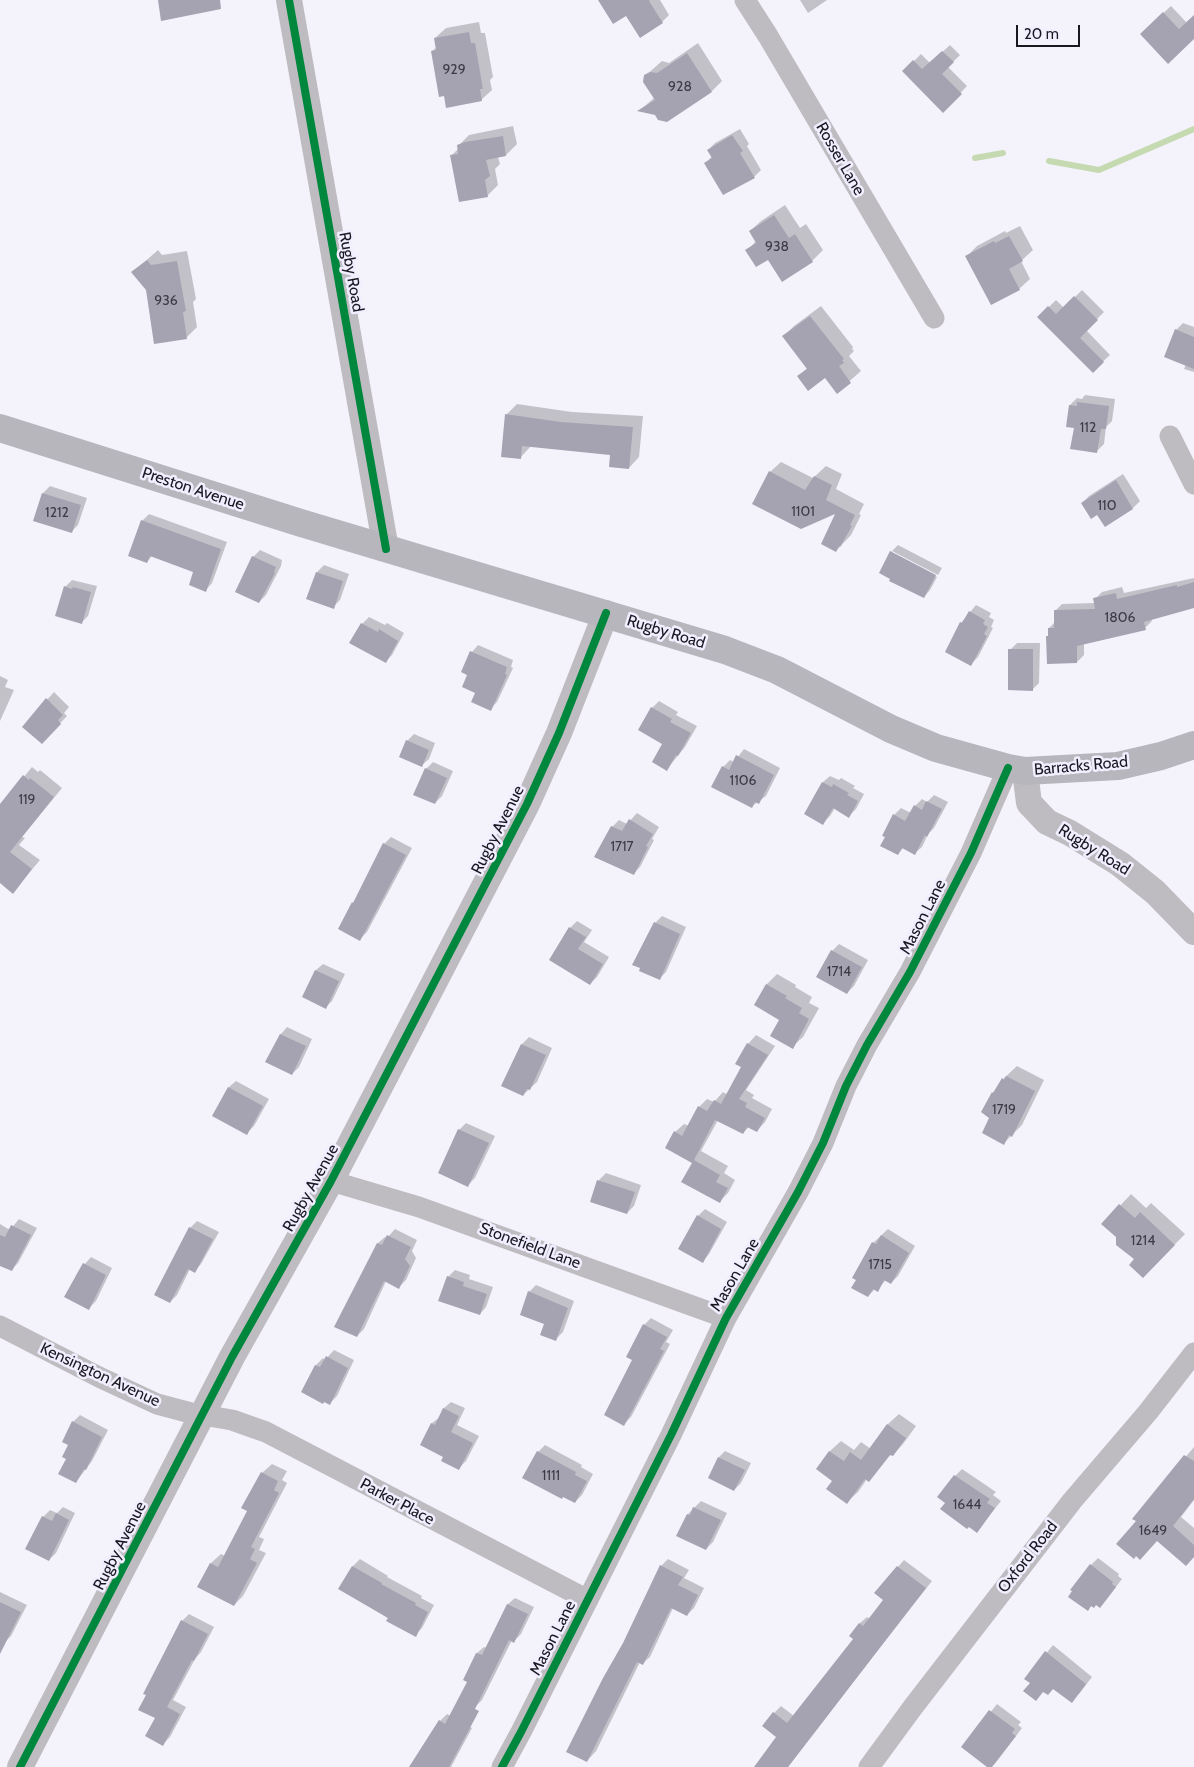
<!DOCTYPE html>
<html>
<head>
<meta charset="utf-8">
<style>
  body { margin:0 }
  #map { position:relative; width:1194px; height:1767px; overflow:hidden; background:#f4f2fb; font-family:Cabin,sans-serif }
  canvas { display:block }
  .scale { position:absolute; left:1016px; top:25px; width:64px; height:22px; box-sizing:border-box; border:2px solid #191720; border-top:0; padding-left:6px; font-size:15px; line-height:18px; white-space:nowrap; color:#191720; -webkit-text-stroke:4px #f1eeff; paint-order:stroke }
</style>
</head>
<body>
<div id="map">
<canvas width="1194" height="1767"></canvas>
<div class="scale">20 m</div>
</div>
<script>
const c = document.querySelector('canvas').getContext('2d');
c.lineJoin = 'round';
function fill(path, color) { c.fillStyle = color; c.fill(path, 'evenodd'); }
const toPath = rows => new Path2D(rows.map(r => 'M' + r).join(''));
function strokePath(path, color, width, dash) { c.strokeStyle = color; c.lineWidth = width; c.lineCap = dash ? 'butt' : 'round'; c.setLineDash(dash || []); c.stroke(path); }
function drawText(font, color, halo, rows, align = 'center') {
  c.font = font + ' Cabin,sans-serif'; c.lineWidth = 5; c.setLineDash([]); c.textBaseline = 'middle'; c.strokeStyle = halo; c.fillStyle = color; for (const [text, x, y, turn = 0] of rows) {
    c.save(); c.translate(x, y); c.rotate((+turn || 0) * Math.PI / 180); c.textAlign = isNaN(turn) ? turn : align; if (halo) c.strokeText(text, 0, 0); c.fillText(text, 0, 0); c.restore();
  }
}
fill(toPath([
  [604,0,660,0,669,15,662,22,641,36,627,14],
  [800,0,827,0,808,13],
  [1171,6,1187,23,1194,17,1194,38,1141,34],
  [479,22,481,33,485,33,493,77,490,80,492,90,481,100,432,51,437,47,435,38,446,28],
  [698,43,722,81,712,91,656,114,640,110,654,98,645,76,662,61,669,63],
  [950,45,960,55,948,67,967,86,943,111,904,71,921,54,930,63],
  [513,126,517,144,506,155,498,157,500,164,495,169,498,185,487,196,451,156,459,148,458,146,469,135],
  [740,129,749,144,747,146,761,170,754,177,706,163,712,156,708,150,715,143],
  [785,205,800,228,806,224,823,250,812,261,768,258,747,251,756,241,750,231,761,221],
  [1020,226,1033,250,1021,261,1030,279,1019,289,967,256,977,246,1005,231,1006,233],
  [158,250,162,255,187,251,196,299,193,302,197,327,186,338,133,272],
  [1082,290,1104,312,1086,330,1110,355,1093,371,1039,317,1056,300,1064,308],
  [821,306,853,347,852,349,854,351,849,356,861,371,837,392,826,377,799,376,807,368,784,336,794,326],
  [1183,323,1194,327,1194,372,1184,369,1186,364,1176,330],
  [1085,395,1115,399,1112,421,1106,427,1104,444,1097,451,1075,427,1067,426,1070,405,1077,398,1082,399],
  [517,404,572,412,643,416,639,457,629,468,611,454,531,446,520,458,506,415],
  [781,462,813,478,826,466,842,474,836,489,864,504,859,514,861,515,851,535,836,551,838,511,770,472],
  [1123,474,1140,501,1133,508,1105,525,1098,513,1082,503,1089,496],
  [50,486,87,498,78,525,71,532,43,493],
  [149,514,227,542,212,583,206,590,195,571,152,556,147,562,142,521],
  [898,545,942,568,938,575,892,551],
  [260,550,282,560,281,566,266,595,259,602,253,557],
  [892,551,892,553,937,577,930,590,924,597,891,581,892,578,881,572],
  [324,565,349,574,340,600,333,607,317,572],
  [1194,578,1194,606,1151,619,1152,621,1145,628,1084,643,1084,655,1077,662,1049,635,1049,628,1055,622,1055,611,1062,604,1095,603,1095,599,1102,592,1122,587,1124,593],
  [72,580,97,586,88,616,81,623,65,587],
  [976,605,991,613,989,617,994,620,991,627,993,628,978,657,971,664,961,623],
  [369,617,385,625,387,623,404,633,392,655,385,662,362,624],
  [1017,643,1040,643,1039,683,1032,690,1010,650],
  [478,645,513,660,511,667,513,668,497,702,490,709,469,674,463,672,472,652],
  [0,676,8,680,5,687,14,690,0,721],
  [54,692,69,707,64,713,67,716,42,742,24,726],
  [659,701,678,712,676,715,697,726,685,747,667,769,664,743,652,708],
  [414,734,435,743,429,759,422,765,407,741],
  [744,749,780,768,766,796,751,807,723,767,730,760,734,762],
  [433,762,453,771,442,796,435,803,426,769],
  [32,767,38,772,40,770,62,788,22,837,25,838,19,845,40,860,13,892,0,882,0,806],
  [830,776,839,780,841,778,855,786,853,788,864,794,856,809,849,816,835,808,830,816,823,823,806,814,823,782],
  [934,795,948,802,934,828,928,834,922,847,915,853,904,847,898,854,894,815,901,808,911,813,915,806,922,799,927,802],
  [637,813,659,827,652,839,654,840,640,867,633,874,612,827,619,820,627,824],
  [391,837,412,848,367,932,360,939,353,903,357,898,384,844],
  [662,916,686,927,666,972,659,979,655,923],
  [577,921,592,930,584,942,609,957,597,977,590,984,570,928],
  [839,944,868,960,854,986,847,993,832,951],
  [323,964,345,974,332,1001,325,1008,304,997,316,970],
  [777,974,796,985,795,987,812,997,809,1003,819,1008,803,1037,792,1047,780,1020,755,1005,767,984],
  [287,1027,312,1039,299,1067,292,1074,267,1062,281,1034],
  [756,1035,775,1046,746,1090,754,1095,752,1098,772,1109,765,1122,757,1131,749,1127,743,1133,718,1120,701,1151,728,1166,724,1173,735,1180,728,1193,720,1201,675,1132,684,1124,689,1126,699,1107,707,1099,714,1102,723,1092,728,1095,742,1067,748,1044],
  [529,1037,552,1048,537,1082,523,1095,503,1085,522,1044],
  [1017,1066,1044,1080,1022,1125,1004,1143,991,1118,993,1093,1003,1079],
  [236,1081,269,1099,254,1126,247,1133,214,1115,229,1087],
  [466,1123,495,1136,475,1178,468,1185,459,1130],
  [606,1173,641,1185,634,1206,627,1213,592,1201,599,1180],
  [1131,1194,1146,1208,1151,1203,1185,1234,1143,1277,1136,1259,1117,1237,1103,1224],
  [705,1209,727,1222,709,1254,703,1261,698,1216],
  [19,1219,37,1228,18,1263,11,1270,0,1264,0,1224,10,1230],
  [197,1221,219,1232,201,1264,195,1271,190,1269,177,1295,170,1302,156,1294,190,1228],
  [395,1229,417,1240,412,1251,416,1258,406,1280,399,1287,386,1281,364,1329,357,1336,336,1326,378,1243,385,1237,387,1238],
  [888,1229,915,1246,898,1276,891,1283,886,1280,877,1290,875,1289,868,1296,857,1279,853,1277,873,1243],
  [91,1257,112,1268,96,1301,89,1308,66,1297,78,1272],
  [455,1270,470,1275,469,1279,493,1287,486,1307,480,1314,448,1277],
  [536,1285,574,1301,563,1332,556,1339,545,1323,529,1292],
  [651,1318,673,1330,666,1342,670,1344,631,1417,624,1424,634,1359,644,1325],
  [334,1350,354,1360,337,1396,330,1403,303,1392,316,1365,323,1358,325,1360],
  [451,1402,465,1408,457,1425,479,1436,466,1461,459,1468,444,1456,422,1445,432,1423,440,1417,444,1408],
  [899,1414,916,1426,903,1444,893,1455,891,1454,869,1480,867,1479,858,1492,847,1502,834,1480,817,1469,830,1451,841,1441,854,1450,861,1442,871,1449,888,1424],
  [80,1415,108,1430,92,1461,76,1482,68,1459,73,1422],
  [545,1445,582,1465,581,1467,593,1474,582,1495,575,1502,538,1452],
  [1194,1447,1194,1500,1181,1517,1194,1528,1194,1556,1134,1518],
  [725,1451,751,1463,741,1483,734,1490,719,1457],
  [272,1464,287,1471,282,1480,287,1483,259,1537,264,1539,259,1550,266,1553,243,1596,234,1605,199,1587,211,1563,221,1554,225,1556,249,1511,262,1473],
  [962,1469,996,1492,993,1495,1001,1501,977,1531,946,1502,955,1476],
  [701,1501,727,1513,713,1542,706,1549,688,1514],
  [63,1507,75,1513,56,1553,49,1560,43,1517,50,1510,57,1513],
  [1098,1558,1119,1574,1118,1576,1122,1579,1106,1600,1092,1605,1088,1610,1091,1565],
  [360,1559,388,1576,387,1577,422,1596,421,1598,434,1605,422,1628,415,1635,340,1588,353,1566],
  [668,1559,689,1570,684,1578,704,1588,694,1608,687,1615,673,1608,650,1657,643,1663,640,1662,596,1751,587,1761,624,1644,661,1566],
  [904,1560,932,1581,874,1655,788,1767,756,1767,778,1737,774,1713,781,1706,794,1716,855,1639,851,1635,860,1623,867,1617,870,1619,885,1600,898,1567],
  [0,1592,27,1605,11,1636,4,1643,0,1641],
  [515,1598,534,1607,521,1634,514,1641,512,1640,482,1700,475,1707,469,1682,464,1679,477,1653,484,1647,487,1648,508,1604],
  [189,1614,214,1627,201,1652,195,1659,173,1700,186,1707,170,1737,163,1744,156,1718,182,1621],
  [1053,1645,1092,1677,1079,1694,1032,1683,1026,1678],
  [997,1704,1021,1722,1018,1725,1022,1728,997,1761,991,1767,989,1767,963,1747],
  [447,1714,472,1728,451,1767,410,1767,440,1721]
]), '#0003');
strokePath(toPath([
  [975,158,1003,153],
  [1049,161,1099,170,1194,129]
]), '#c5dab1', 6);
fill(toPath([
  [158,0,220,0,221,9,161,21],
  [598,0,650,0,649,1,663,23,640,38,626,16,613,24],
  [1163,12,1179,29,1194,15,1194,39,1168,64,1140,34],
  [469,32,471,43,475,43,483,89,480,89,482,101,446,108,444,96,439,97,431,51,436,50,434,38],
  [942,51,954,62,942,74,962,94,943,113,902,71,913,60,922,69],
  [687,53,712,92,667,122,658,120,655,115,637,111,655,100,643,82,644,75,650,72,657,73],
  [732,135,743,151,740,153,755,178,723,195,704,163,712,158,707,150],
  [503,136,506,156,486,160,490,176,485,180,488,197,459,202,450,155,458,154,457,145,465,142],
  [774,215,789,238,795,234,813,262,782,282,768,260,756,267,745,250,756,243,749,231],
  [1009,236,1023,261,1009,269,1020,290,991,305,965,256,994,241,995,243],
  [147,260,151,265,177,261,186,311,183,312,187,339,154,344,146,290,131,272],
  [1074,296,1098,320,1080,338,1104,362,1093,373,1037,317,1048,306,1056,314],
  [810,316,844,359,842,360,844,363,839,366,851,383,837,394,825,378,808,391,797,376,807,369,782,336],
  [1175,329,1194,337,1194,369,1164,357],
  [1077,402,1109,406,1106,429,1101,429,1097,453,1070,449,1074,428,1066,427,1069,405,1077,406],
  [505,414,561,422,633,427,629,469,609,467,610,455,561,450,522,446,521,459,501,457],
  [769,471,805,490,814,476,832,485,826,500,855,515,850,525,852,526,840,547,839,546,836,552,821,544,835,514,801,529,752,504],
  [1116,480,1133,509,1105,527,1097,515,1091,519,1081,503],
  [42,493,81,505,72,533,33,521],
  [141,520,221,549,206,592,189,585,193,572,150,556,147,563,128,556],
  [890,551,936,575,924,598,889,581,890,579,879,573],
  [252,556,276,567,274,572,275,573,259,603,235,592],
  [316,572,343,581,334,609,306,599],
  [1194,582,1194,608,1144,622,1146,630,1077,646,1077,663,1047,664,1046,636,1048,636,1048,628,1054,628,1054,610,1095,609,1093,598,1116,593,1117,599,1177,585,1177,587],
  [64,586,72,589,73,587,91,592,82,624,55,616],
  [969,611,985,620,983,624,988,627,984,634,987,636,971,666,945,652,960,622,962,623],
  [361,623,378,632,379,629,398,641,386,663,349,643],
  [1008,649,1033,649,1033,691,1008,690],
  [470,651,507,667,505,674,507,675,491,711,471,702,475,693,462,687,467,675,461,672],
  [46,698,63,715,58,720,61,724,42,744,22,727],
  [651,707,672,719,670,722,691,733,678,756,676,755,667,771,652,762,662,744,638,730],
  [406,740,429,750,422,767,399,757],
  [736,755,774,775,759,804,755,802,752,808,711,787,722,766,729,770],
  [425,768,447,778,435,804,413,795],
  [23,775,29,780,30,778,54,797,10,852,32,869,13,894,0,883,0,804],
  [822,782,832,787,833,784,849,793,847,795,858,801,849,818,833,808,823,825,804,814],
  [926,801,942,809,927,837,925,835,915,855,902,848,898,855,880,846,885,837,882,836,893,814,905,821,914,805,922,810],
  [629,819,653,834,646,846,648,847,634,875,594,857,611,826,622,831],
  [383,843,406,855,360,941,338,929,352,902,353,903],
  [654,922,680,934,660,980,639,971,640,968,632,965],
  [569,927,586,937,578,949,603,964,590,985,549,960],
  [831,950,862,967,847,994,816,977],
  [315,970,339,981,326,1009,302,997],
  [766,984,787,996,785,998,802,1008,799,1013,809,1019,793,1049,770,1036,779,1020,754,1005],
  [280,1034,306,1046,292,1075,265,1062],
  [747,1043,768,1055,739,1099,747,1103,745,1107,765,1118,757,1132,747,1127,743,1134,715,1120,694,1160,720,1175,716,1182,728,1188,720,1203,681,1182,692,1163,665,1148,674,1131,682,1136,698,1106,707,1111,714,1100,721,1104,741,1067,735,1064],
  [521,1044,546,1055,530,1090,527,1089,523,1096,501,1086],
  [1006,1076,1035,1091,1012,1137,1009,1135,1004,1145,982,1133,989,1118,981,1112,992,1092,993,1093,1002,1078,1004,1080],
  [228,1087,263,1106,247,1135,212,1116],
  [458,1129,489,1143,468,1187,438,1173],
  [597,1180,635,1192,627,1214,590,1202],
  [1119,1204,1135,1218,1140,1212,1175,1245,1143,1278,1129,1265,1134,1259,1116,1245,1116,1237,1101,1224],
  [697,1215,721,1229,703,1263,678,1249],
  [11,1225,31,1235,12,1271,0,1266,0,1235,5,1237],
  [189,1227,213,1239,195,1273,188,1269,170,1303,154,1295],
  [387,1235,411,1247,405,1259,410,1266,399,1289,384,1281,357,1337,334,1327,377,1243,382,1245],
  [881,1235,909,1253,891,1284,884,1280,878,1292,873,1289,868,1297,851,1288,856,1280,852,1278,872,1242,876,1244],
  [83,1263,106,1275,89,1310,64,1297],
  [447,1276,464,1282,463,1286,487,1294,480,1315,438,1301],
  [528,1291,568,1308,556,1341,540,1335,544,1324,520,1315],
  [643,1324,667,1337,660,1349,664,1351,624,1426,604,1415,632,1360,626,1357],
  [326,1356,348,1368,330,1405,324,1402,323,1404,301,1392,315,1365,320,1367],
  [443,1408,459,1416,451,1432,473,1443,459,1470,441,1461,443,1457,420,1445,431,1423,435,1425],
  [72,1421,102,1437,86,1470,84,1469,76,1483,58,1474,66,1459,62,1457,68,1445,62,1442],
  [887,1424,906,1438,893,1456,890,1455,869,1482,865,1479,847,1504,826,1489,832,1481,816,1469,829,1451,844,1461,850,1452,861,1460],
  [537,1451,576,1472,575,1475,587,1481,575,1503,563,1497,562,1499,522,1478],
  [1184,1455,1194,1461,1194,1499,1173,1526,1194,1545,1194,1557,1186,1566,1157,1541,1140,1560,1136,1556,1134,1559,1116,1544,1136,1521,1132,1519],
  [718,1457,745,1470,734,1491,708,1478],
  [261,1472,278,1481,274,1490,279,1493,251,1547,255,1549,250,1559,257,1563,234,1606,197,1587,210,1563,218,1567,247,1511,241,1508],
  [954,1475,990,1499,987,1503,995,1508,977,1533,969,1527,967,1529,940,1509,945,1503,937,1497],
  [693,1507,721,1520,706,1550,676,1536,687,1514,690,1515],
  [56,1513,69,1520,49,1561,25,1549,42,1516,52,1521],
  [1090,1564,1113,1582,1112,1584,1116,1587,1100,1608,1096,1605,1094,1608,1091,1606,1088,1611,1068,1597,1072,1591,1070,1590],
  [660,1565,683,1577,678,1585,698,1595,687,1616,671,1608,643,1665,637,1662,587,1762,566,1752,603,1678,623,1643],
  [352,1566,382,1583,381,1584,416,1603,415,1605,428,1612,416,1637,386,1621,388,1618,338,1589],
  [897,1566,926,1588,788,1767,754,1767,776,1737,762,1726,773,1712,787,1723,853,1639,849,1636,859,1623,863,1626,883,1600,874,1593],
  [0,1602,21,1612,0,1654],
  [507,1604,528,1614,514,1643,509,1640,475,1709,479,1711,449,1767,409,1767,439,1720,445,1724,467,1682,463,1680,476,1653,482,1655],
  [181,1620,208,1634,194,1661,192,1660,167,1707,180,1714,163,1746,145,1736,155,1718,138,1710,146,1695,143,1694],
  [1045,1651,1086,1684,1072,1703,1053,1689,1048,1695,1043,1692,1036,1701,1023,1691,1030,1683,1024,1679],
  [989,1710,1015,1729,1012,1733,1016,1736,992,1767,987,1767,961,1747]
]), '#a5a2b1');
strokePath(toPath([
  [745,0,768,36,934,318],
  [1170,436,1194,484],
  [331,1181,419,1207,726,1318],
  [0,1326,99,1377,157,1404,191,1413,232,1420,266,1432,588,1600],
  [502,1767,521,1732,671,1435,726,1318,798,1192,823,1143,846,1086,867,1045,910,972,971,853,1008,768],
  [869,1767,913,1707,1072,1501,1148,1412,1194,1353]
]), '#bebcc1', 21);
strokePath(toPath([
  [289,0,386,549],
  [1025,771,1029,803,1047,822,1070,833,1120,864,1155,892,1194,932],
  [20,1767,232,1357,331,1181,527,804,559,733,606,613]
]), '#bebcc1', 26);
strokePath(toPath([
  [0,428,301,523,725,650,777,670,891,729,936,748,1008,768,1025,771,1118,766,1161,756,1194,745]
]), '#b7b6bc', 28);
strokePath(toPath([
  [289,0,386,549],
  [20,1767,232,1357,331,1181,527,804,559,733,606,613],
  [502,1767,521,1732,671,1435,726,1318,798,1192,823,1143,846,1086,867,1045,910,972,971,853,1008,768]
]), '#00873e', 8);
drawText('14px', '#3c3a44', null, [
  ["929",454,70],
  ["928",680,87],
  ["938",777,247],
  ["936",166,301],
  ["112",1088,428],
  ["110",1107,506],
  ["1101",803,512],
  ["1212",57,513],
  ["1806",1120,618],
  ["1106",743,781],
  ["119",27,800],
  ["1717",622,847],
  ["1714",839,972],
  ["1719",1004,1110],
  ["1214",1143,1241],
  ["1715",880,1265],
  ["1111",551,1476],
  ["1644",967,1505],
  ["1649",1153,1531]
]);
drawText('16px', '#191720', '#f1eeff', [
  ["Rosser Lane",840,159,60],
  ["Rugby Road",351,272,80],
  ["Preston Avenue",193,489,18],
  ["Rugby Road",666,632,17],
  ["Barracks Road",1081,766,-5],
  ["Rugby Avenue",498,830,-63],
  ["Rugby Road",1094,850,32],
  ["Mason Lane",923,917,-63],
  ["Rugby Avenue",311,1188,-61],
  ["Stonefield Lane",530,1246,20],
  ["Mason Lane",735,1275,-60],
  ["Kensington Avenue",100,1375,25],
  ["Parker Place",397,1502,28],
  ["Rugby Avenue",120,1546,-63],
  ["Oxford Road",1028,1557,-52],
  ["Mason Lane",553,1638,-63]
]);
</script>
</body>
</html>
